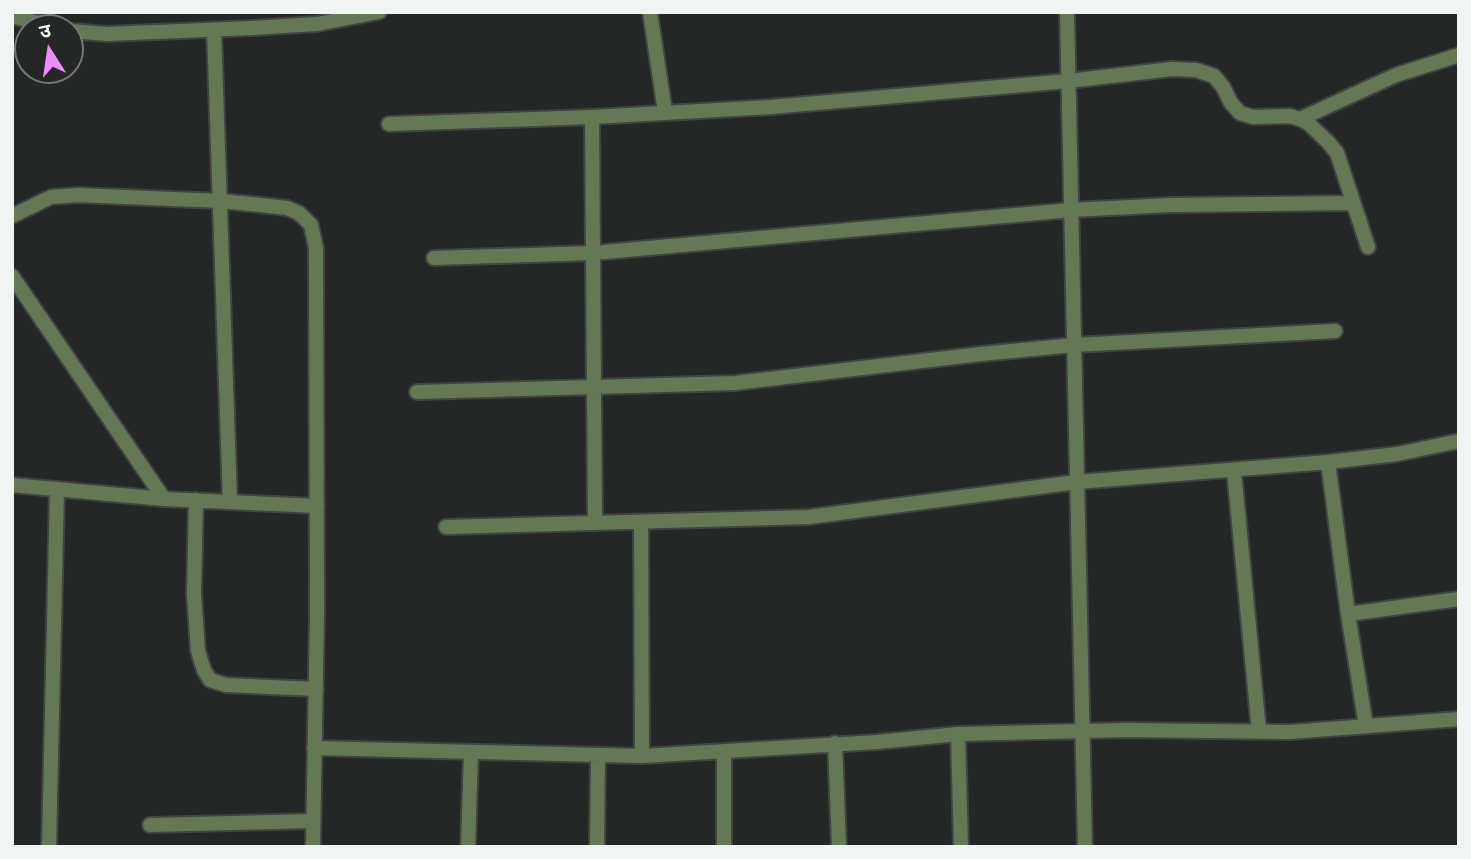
<!DOCTYPE html>
<html>
<head>
<meta charset="utf-8">
<style>
  body { margin:0 }
  #map { position:relative; width:1471px; height:859px; overflow:hidden; background:#242725; font-family:"Golos Text","Noto Sans Devanagari",sans-serif }
  canvas { display:block }
  .frame { position:absolute; inset:0; border:14px solid #f2f4f3; pointer-events:none }
  .north { position:absolute; left:14px; top:14px; width:70px; height:70px; box-sizing:border-box; background:#242725; border:2px solid #767977; border-radius:50%; rotate:348deg; font-size:19px; font-weight:700; line-height:28px; text-align:center; color:#f2f4f3 }
  .north::after { content:''; display:block; margin:auto; width:24px; height:32px; background:#ee8cf8; clip-path:polygon(50% 0,100% 100%,50% 72%,0 100%) }
</style>
</head>
<body>
<div id="map">
<canvas width="1471" height="859"></canvas>
<div class="frame"></div>
<div class="north">उ</div>
</div>
<script>
const c = document.querySelector('canvas').getContext('2d');
c.lineJoin = 'round';
const toPath = rows => new Path2D(rows.map(r => 'M' + r).join(''));
function strokePath(path, color, width, dash) { c.strokeStyle = color; c.lineWidth = width; c.lineCap = dash ? 'butt' : 'round'; c.setLineDash(dash || []); c.stroke(path); }
const minor = toPath([
  [650,12,665,112],
  [1067,12,1085,847],
  [12,16,57,28],
  [214,30,230,502],
  [70,31,107,34,252,28,317,24,379,12],
  [592,117,595,523],
  [1300,119,1396,75,1459,55],
  [389,124,592,117,771,107,1068,81,1172,69,1196,70,1214,76,1223,87,1231,103,1240,113,1253,117,1290,116,1300,119,1308,123,1328,142,1337,153,1368,247],
  [12,216,51,197,78,195,221,201,270,206,287,208,299,213,311,225,316,248,317,613,313,847],
  [434,258,593,253,1071,210,1171,205,1352,203],
  [12,276,164,499],
  [417,392,735,383,981,354,1074,345,1335,331],
  [1328,462,1348,614,1366,726],
  [1234,471,1259,731],
  [12,485,164,499,317,506],
  [196,500,194,594,198,651,204,670,210,680,226,685,316,689],
  [641,522,642,756],
  [446,527,809,517,1077,482,1328,462,1397,454,1459,441],
  [1348,614,1459,599],
  [958,734,961,847],
  [835,743,839,847],
  [314,748,642,756,877,742,958,734,1127,730,1290,732,1459,719],
  [150,825,313,821],
  [49,847,57,489],
  [468,847,471,752],
  [597,847,598,755],
  [724,847,724,752]
]);
strokePath(minor, '#414442', 18);
strokePath(minor, '#647855', 14);
</script>
</body>
</html>
